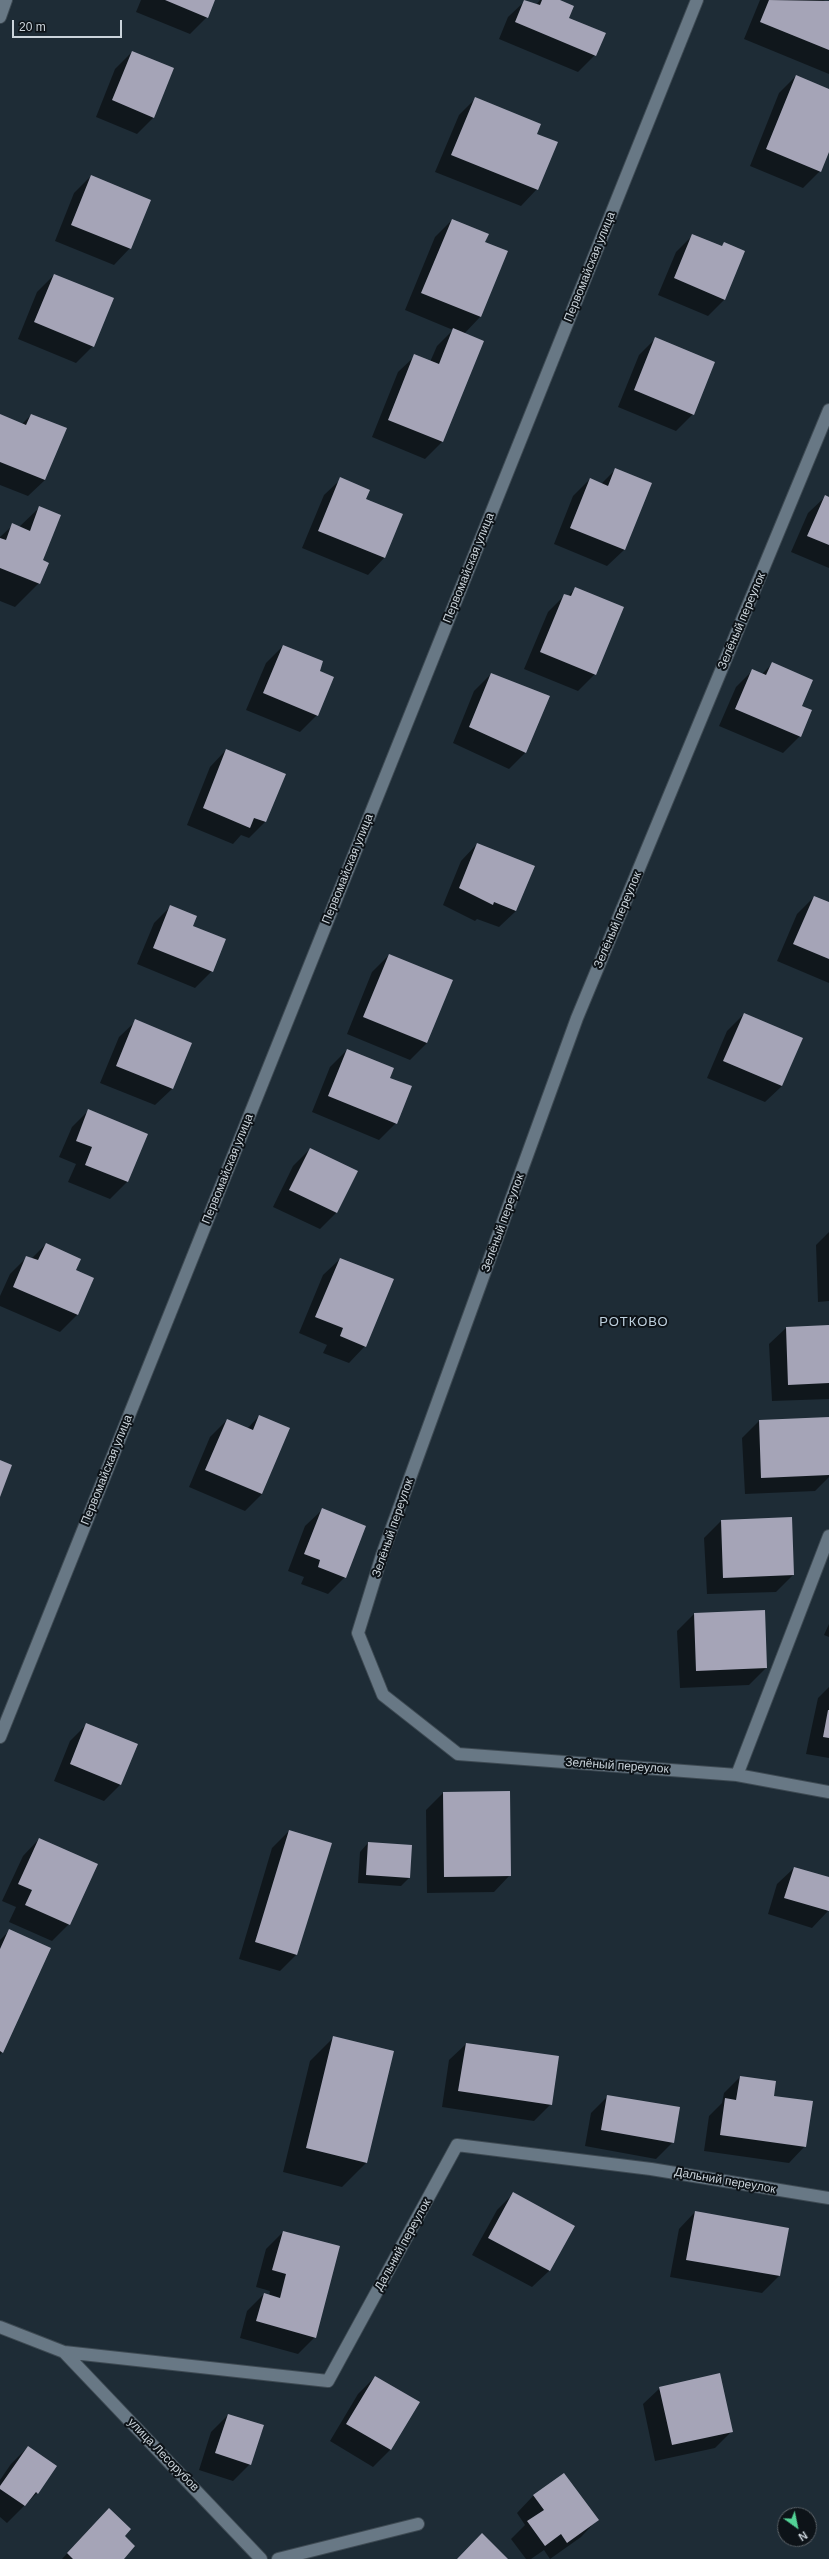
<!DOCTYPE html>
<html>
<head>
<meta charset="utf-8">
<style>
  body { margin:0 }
  #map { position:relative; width:829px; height:2559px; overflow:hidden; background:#1e2c36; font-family:Helvetica,sans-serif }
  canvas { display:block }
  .north { position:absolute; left:777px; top:2507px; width:40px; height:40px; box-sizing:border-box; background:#0d1318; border:1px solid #596066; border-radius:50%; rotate:147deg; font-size:11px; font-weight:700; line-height:16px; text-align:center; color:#cbd4db }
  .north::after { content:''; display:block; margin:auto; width:14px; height:18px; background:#53d396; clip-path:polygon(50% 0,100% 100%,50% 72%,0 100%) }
  .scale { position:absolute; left:12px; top:20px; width:110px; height:18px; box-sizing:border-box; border:2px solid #cbd4db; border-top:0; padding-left:5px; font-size:12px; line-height:14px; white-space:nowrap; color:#cbd4db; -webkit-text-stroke:3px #0d1318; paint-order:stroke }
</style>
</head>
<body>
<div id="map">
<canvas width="829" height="2559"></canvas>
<div class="north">N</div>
<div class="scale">20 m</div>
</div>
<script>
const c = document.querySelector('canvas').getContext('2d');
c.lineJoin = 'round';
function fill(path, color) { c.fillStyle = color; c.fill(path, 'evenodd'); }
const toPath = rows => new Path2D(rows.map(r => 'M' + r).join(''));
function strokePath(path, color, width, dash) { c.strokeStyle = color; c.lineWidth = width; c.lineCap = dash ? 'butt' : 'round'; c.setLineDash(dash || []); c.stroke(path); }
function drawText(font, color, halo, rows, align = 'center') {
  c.font = font + ' Helvetica,sans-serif'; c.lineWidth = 4; c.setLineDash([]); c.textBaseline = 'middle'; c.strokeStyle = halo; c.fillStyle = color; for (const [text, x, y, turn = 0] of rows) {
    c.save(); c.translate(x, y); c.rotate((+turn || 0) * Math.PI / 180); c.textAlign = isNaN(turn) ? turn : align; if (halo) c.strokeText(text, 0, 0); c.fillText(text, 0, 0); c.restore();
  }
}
fill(toPath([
  [141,0,214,0,207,17,190,34,136,12],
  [540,0,557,0,568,19,595,55,578,72,499,39,508,17,525,1,536,5],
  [760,0,823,0,829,2,829,74,744,39],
  [132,52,154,117,137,134,96,117,115,69],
  [796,76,829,90,829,150,820,171,803,188,750,166,779,93],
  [476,98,535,134,537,189,521,206,435,172,459,115],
  [91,176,130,248,114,265,55,241,74,193],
  [452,220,484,242,507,252,480,317,464,334,483,342,442,442,425,459,372,437,398,372,415,356,430,362,437,346,453,330,405,310,435,237],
  [692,236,721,247,724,244,725,299,708,316,658,295,676,252],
  [54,275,93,346,76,363,18,339,37,292],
  [656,338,693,414,676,431,618,407,639,355],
  [31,415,45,480,28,496,0,485,0,416,22,424],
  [616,469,651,483,624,550,607,566,554,544,573,496,590,479,601,484],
  [341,479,365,499,402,515,384,558,368,575,302,548,324,495],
  [825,497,829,498,829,568,791,552,808,513],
  [40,507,42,561,39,583,15,607,0,601,0,537,13,525,19,527],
  [575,589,595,674,578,691,524,669,548,612,565,595,568,596],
  [283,646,318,671,317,715,300,732,246,710,266,663],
  [772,664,800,706,800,736,783,753,719,726,736,687,753,670,762,674],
  [491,674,525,753,509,769,453,743,474,691],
  [226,750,265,822,249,838,241,835,233,844,187,825,210,767],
  [477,844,516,911,499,927,477,919,475,921,443,905,461,861],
  [814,897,829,903,829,983,777,961,797,914],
  [171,906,192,926,212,971,195,988,137,964,154,923],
  [389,955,427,1043,410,1060,347,1034,372,972],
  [744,1014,782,1086,765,1102,707,1078,727,1031],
  [136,1021,172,1089,155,1105,100,1083,119,1037],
  [347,1050,389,1078,396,1123,379,1140,312,1112,330,1067],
  [89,1110,147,1134,127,1182,110,1199,68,1182,76,1164,59,1157,72,1127],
  [310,1149,337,1212,320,1229,273,1207,293,1166],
  [829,1232,829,1301,818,1302,816,1245],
  [46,1244,75,1271,93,1278,77,1315,60,1332,0,1306,0,1296,10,1274,27,1257,31,1259],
  [340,1259,365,1346,349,1363,323,1353,327,1345,299,1333,323,1275],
  [829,1326,829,1399,772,1401,769,1344,786,1328],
  [259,1416,289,1429,262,1494,245,1511,189,1487,210,1437,227,1420,247,1429],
  [829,1418,829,1477,815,1491,745,1494,742,1438,759,1421],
  [322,1510,345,1577,328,1594,301,1584,304,1577,288,1571,305,1526],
  [791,1518,793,1575,776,1592,707,1594,704,1538,721,1521],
  [764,1611,766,1668,749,1685,680,1688,677,1631,694,1614],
  [829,1624,829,1637,824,1635],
  [829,1687,829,1758,806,1754,818,1698],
  [87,1724,120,1785,104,1801,54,1781,70,1741],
  [443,1793,510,1875,494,1892,427,1893,426,1810],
  [289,1831,297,1954,280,1971,239,1959,272,1848],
  [39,1839,69,1924,52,1941,9,1922,16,1907,2,1901,23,1856],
  [368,1843,409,1878,401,1886,358,1883,360,1852],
  [794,1868,829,1878,828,1911,812,1928,768,1914,777,1884],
  [9,1931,2,2052,0,2055,0,1940],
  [334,2037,393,2052,366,2163,342,2187,283,2172,310,2061],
  [466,2044,551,2104,534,2121,442,2107,449,2060],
  [740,2077,773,2097,805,2146,789,2163,704,2151,709,2116,722,2103,724,2093],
  [608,2096,673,2142,656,2159,585,2146,591,2113],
  [514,2193,574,2226,549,2271,532,2287,472,2255,497,2210],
  [695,2212,788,2228,779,2276,762,2293,670,2277,679,2229],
  [283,2232,315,2337,298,2354,240,2338,247,2311,264,2294,269,2296,270,2291,256,2287,266,2249],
  [375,2377,418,2403,390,2450,373,2467,330,2441,358,2394],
  [660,2388,732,2431,715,2448,655,2461,643,2404],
  [228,2415,250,2464,233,2481,199,2470,211,2432],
  [28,2447,37,2493,7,2523,0,2517,0,2480,11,2464],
  [564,2474,597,2520,581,2537,550,2559,544,2550,531,2559,526,2559,511,2539,525,2525,517,2513,533,2496],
  [92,2526,123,2537,122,2559,62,2559]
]), '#0007');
fill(toPath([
  [165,0,215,0,208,18],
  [524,0,540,5,542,0,560,0,574,6,569,18,606,33,596,56,515,22],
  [769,0,829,1,829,50,760,22],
  [132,51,174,68,154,118,112,100],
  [796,75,829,89,829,152,821,172,766,149],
  [475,97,541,124,537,134,558,142,538,190,451,155],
  [91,175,151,200,131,249,71,225],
  [452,219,489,234,485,242,508,251,481,317,421,293],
  [692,234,722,246,724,242,745,251,725,300,674,278],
  [54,274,114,298,94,347,34,322],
  [453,328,484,341,443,442,388,420,414,354,439,364],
  [655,337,715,362,694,415,634,390],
  [0,414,26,425,31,414,67,428,45,480,0,462],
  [615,468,652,483,625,550,570,528,590,478,608,486],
  [340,477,370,490,366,499,403,514,385,558,318,531],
  [825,495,829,497,829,545,807,536],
  [39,506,61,515,43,560,49,563,40,584,0,568,0,538,6,540,12,523,30,531],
  [575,587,624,607,596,675,540,652,564,594,571,596],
  [283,645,323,661,320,671,334,677,318,716,263,693],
  [772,662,813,680,802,706,812,710,801,737,735,709,752,669,766,675],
  [491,673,550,696,526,753,469,727],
  [226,749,286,774,266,822,254,818,250,828,203,808],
  [477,843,535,866,516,911,494,902,493,905,459,888],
  [814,896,829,902,829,959,793,944],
  [170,905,197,916,193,926,226,939,213,972,153,948],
  [389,954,453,980,427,1043,363,1017],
  [744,1013,803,1038,782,1086,723,1061],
  [135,1019,192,1043,173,1089,116,1066],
  [347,1049,394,1068,390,1078,412,1086,397,1124,328,1096],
  [88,1109,148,1134,128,1182,85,1165,92,1147,76,1141],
  [310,1148,358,1171,337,1213,289,1190],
  [46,1243,81,1259,76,1270,94,1278,78,1315,13,1287,26,1256,38,1260],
  [340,1258,394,1279,366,1347,340,1336,343,1328,315,1317],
  [829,1325,829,1383,788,1385,786,1327],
  [259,1415,290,1428,262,1494,205,1470,227,1419,253,1430],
  [829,1417,829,1475,761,1478,759,1420],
  [0,1460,12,1465,0,1497],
  [322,1508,366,1526,346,1578,318,1567,320,1560,304,1554],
  [792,1517,794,1575,723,1578,721,1520],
  [765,1610,767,1668,696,1671,694,1613],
  [828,1710,829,1710,829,1738,823,1737],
  [86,1723,138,1744,121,1785,70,1764],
  [510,1791,511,1876,444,1877,443,1792],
  [289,1830,332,1843,297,1955,255,1942],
  [39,1838,98,1864,70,1925,25,1905,32,1890,18,1884],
  [368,1842,412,1845,410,1878,366,1875],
  [794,1867,829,1877,829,1911,784,1898],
  [9,1929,51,1948,3,2053,0,2051,0,1949],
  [333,2036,394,2051,367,2163,306,2148],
  [466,2043,559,2056,552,2105,458,2091],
  [740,2076,776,2081,774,2096,813,2101,806,2147,720,2135,725,2098,736,2100],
  [607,2095,680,2107,674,2143,601,2130],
  [513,2192,575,2226,550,2271,488,2238],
  [695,2211,789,2228,780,2276,686,2260],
  [283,2231,340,2246,316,2338,256,2321,264,2293,280,2298,286,2274,272,2270],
  [720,2373,733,2432,672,2445,659,2387],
  [375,2376,420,2402,391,2450,346,2424],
  [228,2414,264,2425,251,2465,215,2453],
  [28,2446,57,2466,38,2494,36,2492,25,2506,0,2489,0,2486],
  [564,2473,599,2520,567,2543,561,2534,545,2546,527,2521,544,2510,533,2495],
  [109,2508,131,2529,125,2536,135,2546,124,2559,73,2559,67,2553],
  [482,2533,508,2559,457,2559]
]), '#a5a4b7');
const street = toPath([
  [0,17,6,0],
  [829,410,577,1018,382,1555,358,1633,383,1695,458,1754,737,1775,829,1792],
  [0,1737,697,0],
  [737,1775,829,1536],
  [0,2327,64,2352,328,2381,457,2145,651,2169,829,2198],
  [64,2352,261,2559],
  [278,2559,418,2524]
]);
strokePath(street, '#3e4a53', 14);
strokePath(street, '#687885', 12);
drawText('12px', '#cbd4db', '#0d1318', [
  ["Первомайская улица",590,267,-68],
  ["Первомайская улица",469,568,-68],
  ["Зелёный переулок",742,621,-67],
  ["Первомайская улица",348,869,-68],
  ["Зелёный переулок",618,920,-67],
  ["Первомайская улица",228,1169,-68],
  ["Зелёный переулок",503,1223,-70],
  ["Первомайская улица",107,1470,-68],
  ["Зелёный переулок",393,1528,-71],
  ["Зелёный переулок",617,1766,4],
  ["Дальний переулок",725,2181,10],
  ["Дальний переулок",403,2245,-61],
  ["улица Лесорубов",163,2455,46]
]);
c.letterSpacing = '1px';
drawText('13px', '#bed0de', '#0d1318', [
  ["РОТКОВО",634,1322]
]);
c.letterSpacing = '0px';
</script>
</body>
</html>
